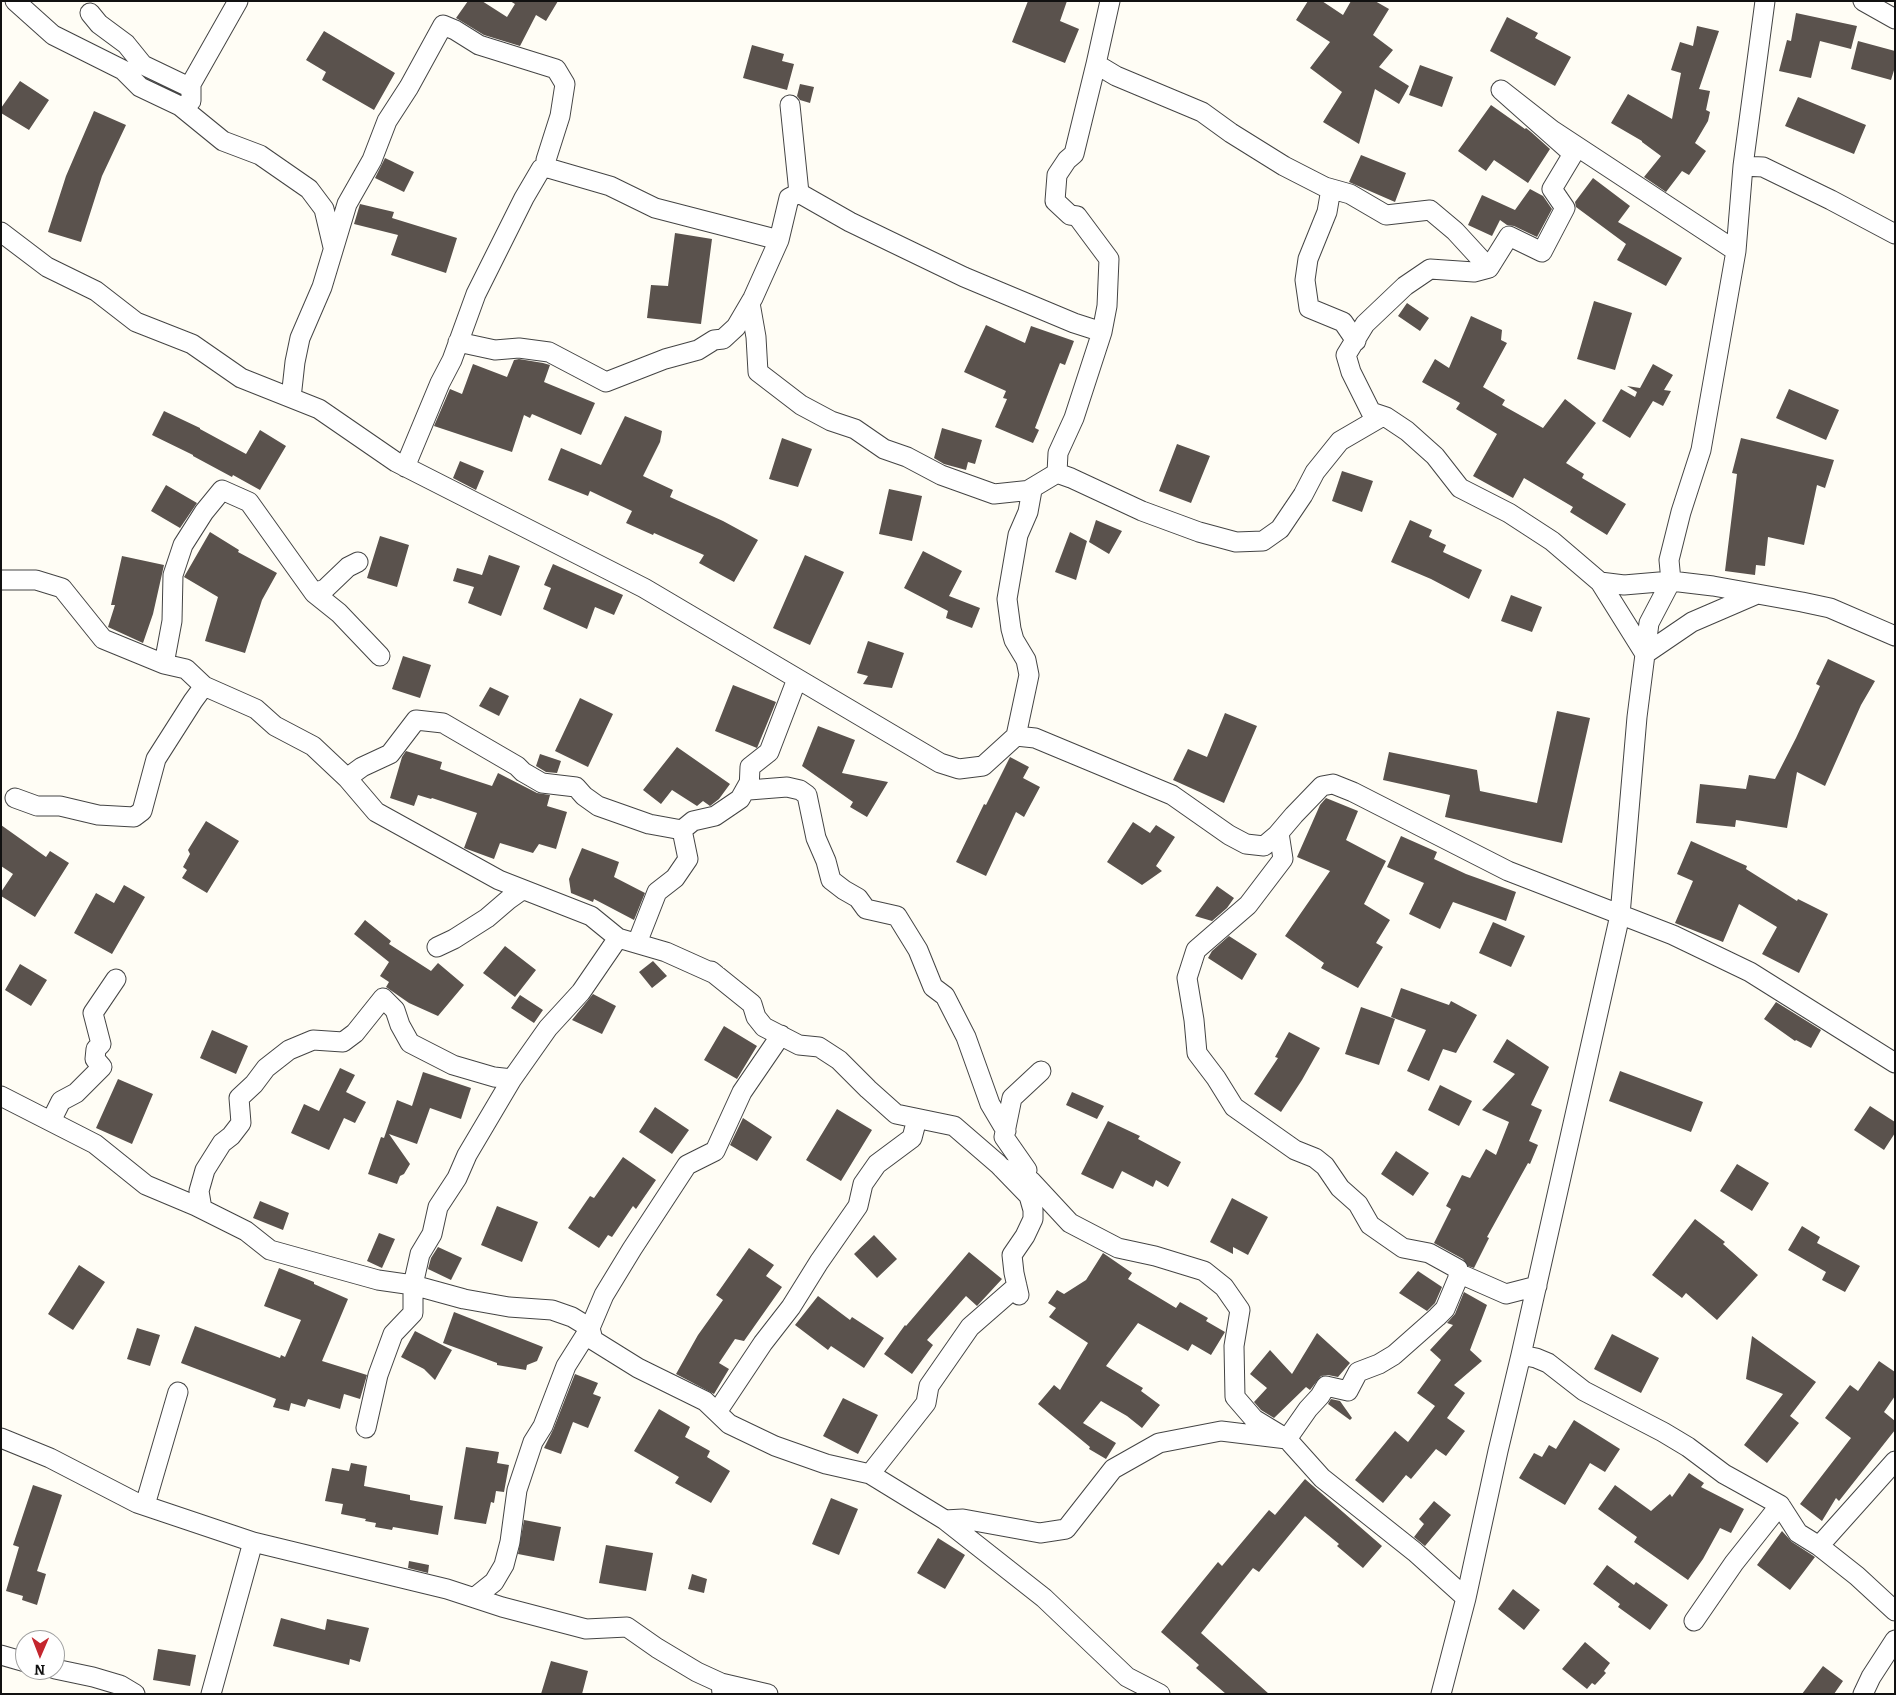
<!DOCTYPE html>
<html>
<head>
<meta charset="utf-8">
<style>
  body { margin:0 }
  #map { position:relative; width:1896px; height:1695px; overflow:hidden; background:#fffdf5; font-family:Bitter,serif }
  canvas { display:block }
  .frame { position:absolute; inset:0; border:2px solid #111; pointer-events:none }
  .north { position:absolute; left:15px; top:1630px; width:50px; height:50px; box-sizing:border-box; background:#fff; border:1px solid #a0a0a0; border-radius:50%; rotate:181deg; font-size:14px; font-weight:700; line-height:20px; text-align:center; color:#111 }
  .north::after { content:''; display:block; margin:auto; width:18px; height:22px; background:#c4262e; clip-path:polygon(50% 0,100% 100%,50% 72%,0 100%) }
</style>
</head>
<body>
<div id="map">
<canvas width="1896" height="1695"></canvas>
<div class="frame"></div>
<div class="north">N</div>
</div>
<script>
const c = document.querySelector('canvas').getContext('2d');
c.lineJoin = 'round';
function fill(path, color) { c.fillStyle = color; c.fill(path, 'evenodd'); }
const toPath = rows => new Path2D(rows.map(r => 'M' + r).join(''));
function strokePath(path, color, width, dash) { c.strokeStyle = color; c.lineWidth = width; c.lineCap = dash ? 'butt' : 'round'; c.setLineDash(dash || []); c.stroke(path); }
fill(toPath([
  [468,1,482,1,507,17,515,4,510,1,558,1,546,21,536,15,520,46,484,35,456,18],
  [1028,1,1067,1,1060,21,1079,29,1065,63,1012,42],
  [1308,1,1322,1,1343,15,1351,1,1375,1,1389,9,1373,35,1393,50,1379,67,1409,86,1399,104,1375,89,1359,144,1323,122,1342,92,1310,68,1330,42,1296,20],
  [1796,13,1857,26,1851,49,1820,41,1811,78,1779,71,1787,40,1791,41],
  [1507,17,1538,33,1535,38,1571,57,1555,86,1490,51],
  [1697,26,1719,31,1699,89,1710,91,1706,110,1710,112,1708,121,1695,143,1706,151,1689,175,1682,171,1666,192,1644,177,1661,156,1642,142,1642,141,1611,123,1628,94,1672,119,1681,73,1671,70,1680,42,1693,46],
  [324,31,395,73,374,110,322,80,326,72,306,60],
  [1858,41,1895,51,1895,67,1891,80,1851,69],
  [752,45,784,54,782,61,794,64,787,90,743,78],
  [1420,65,1453,77,1442,107,1409,95],
  [20,81,49,100,29,130,1,113,1,108],
  [800,84,814,87,810,103,800,100,797,96],
  [1798,97,1866,125,1854,154,1785,126],
  [1491,105,1525,129,1526,128,1531,132,1550,149,1528,183,1494,160,1486,171,1458,151],
  [94,111,126,125,102,176,81,242,48,232,66,176],
  [1361,155,1406,173,1395,202,1349,182],
  [385,158,414,172,404,192,375,178],
  [1593,178,1630,206,1618,222,1682,258,1666,286,1617,260,1626,244,1576,207,1575,202],
  [1530,189,1543,196,1552,209,1537,237,1514,226,1507,225,1500,220,1492,236,1468,225,1482,195,1515,210],
  [360,204,394,212,392,218,457,238,446,273,391,255,398,235,354,224],
  [675,233,712,239,701,324,647,318,651,285,668,286],
  [1594,301,1632,313,1615,370,1577,359],
  [1407,303,1429,318,1420,331,1398,316],
  [1471,316,1502,330,1501,340,1507,343,1483,387,1505,400,1502,405,1543,428,1565,399,1596,423,1566,463,1584,474,1582,478,1626,504,1607,535,1570,512,1573,507,1524,478,1513,498,1473,476,1497,434,1456,409,1460,403,1422,382,1435,359,1449,368],
  [986,325,1025,343,1031,326,1074,341,1065,365,1060,363,1035,428,1039,430,1033,443,995,427,1007,399,1003,398,1006,391,964,372],
  [519,359,543,363,550,365,544,382,595,403,581,435,532,414,530,418,524,415,512,452,434,426,450,389,462,394,473,364,507,377,514,360],
  [1653,364,1673,375,1664,390,1671,391,1663,406,1653,401,1630,438,1602,421,1621,389,1635,397,1637,392,1627,386,1640,388],
  [1789,389,1839,410,1826,440,1776,418],
  [164,411,200,428,200,429,246,454,260,430,286,446,260,490,233,475,232,477,193,456,193,455,152,435],
  [625,416,662,431,660,442,643,476,673,490,670,497,723,521,758,540,734,582,699,563,704,555,654,533,653,535,626,523,632,511,590,491,588,496,548,480,561,448,601,465],
  [942,428,982,440,975,464,968,462,966,470,944,464,934,458],
  [782,438,812,449,798,487,769,479],
  [1741,438,1834,460,1825,488,1817,485,1804,545,1768,537,1765,566,1756,565,1755,575,1725,571,1737,474,1732,473],
  [1177,444,1210,456,1191,503,1159,491],
  [460,461,484,471,476,490,453,478],
  [1342,471,1373,481,1362,512,1332,501],
  [166,485,197,503,180,528,151,511],
  [889,489,922,496,912,541,879,534],
  [1096,520,1122,531,1109,554,1089,542],
  [1410,520,1432,530,1429,537,1446,545,1443,552,1482,570,1469,599,1431,579,1391,562],
  [210,532,239,550,238,552,277,573,262,600,245,653,205,641,218,597,184,577],
  [1070,532,1087,541,1076,580,1055,572],
  [380,536,409,545,397,587,367,578],
  [923,551,962,571,949,596,980,608,972,628,946,618,948,611,904,588],
  [489,555,520,566,501,616,468,603,474,587,453,581,457,568,482,575],
  [805,555,844,572,810,645,773,628],
  [122,556,164,565,153,614,143,643,108,627,115,605,111,605],
  [553,564,623,595,614,615,595,607,587,629,543,609,551,588,544,585],
  [1511,595,1542,607,1532,632,1501,621],
  [868,641,904,653,892,688,863,684,868,676,857,673],
  [403,656,431,665,420,698,392,689],
  [1828,659,1875,681,1861,705,1825,786,1797,772,1787,828,1736,820,1735,827,1696,823,1700,784,1746,789,1749,775,1775,779,1796,738,1820,686,1816,684],
  [733,685,776,702,757,748,715,731],
  [490,687,509,696,499,716,479,706],
  [580,698,613,714,588,767,555,751],
  [1557,711,1590,718,1562,843,1445,817,1450,795,1383,780,1389,752,1477,770,1480,791,1537,803],
  [1225,713,1257,726,1224,803,1173,780,1188,749,1207,757],
  [818,726,855,740,842,773,888,782,867,817,850,807,853,802,802,766],
  [677,747,730,784,719,799,710,806,703,801,697,806,672,790,661,804,643,790],
  [406,751,442,762,440,769,492,786,498,773,537,793,550,795,547,806,567,812,556,849,539,844,533,853,500,843,494,859,464,848,477,813,432,798,431,799,418,795,414,806,390,798,402,757],
  [540,754,561,761,557,773,546,772,536,766],
  [1010,757,1029,767,1023,778,1040,787,1024,817,1016,812,986,876,956,862,984,804,986,805],
  [1326,798,1358,811,1346,840,1386,861,1364,904,1390,920,1376,943,1383,947,1358,988,1321,968,1324,963,1285,936,1330,871,1297,857,1320,805],
  [206,821,239,841,207,893,182,878,187,870,183,867,190,854,188,850],
  [1133,822,1150,833,1156,825,1175,837,1156,866,1162,871,1142,885,1107,862],
  [1,825,46,857,50,851,69,863,35,917,1,896,1,892,13,874,1,866],
  [1401,836,1437,852,1434,859,1466,874,1516,892,1506,921,1453,902,1440,929,1409,914,1424,883,1387,867],
  [1691,841,1747,866,1746,869,1797,901,1798,899,1828,914,1799,973,1762,954,1777,927,1739,904,1723,942,1675,923,1693,881,1677,874],
  [582,848,619,862,614,877,645,893,634,920,594,899,593,902,571,893,569,879],
  [124,885,145,897,112,954,74,933,96,893,114,903],
  [1217,886,1234,898,1227,908,1212,921,1195,916],
  [365,920,391,941,389,944,431,971,438,963,464,985,438,1016,409,1003,386,987,389,982,380,976,389,962,354,934],
  [1493,922,1525,936,1511,967,1479,953],
  [1229,936,1257,954,1242,980,1208,958,1212,951],
  [505,946,536,970,515,997,483,973],
  [653,961,667,976,652,988,639,972],
  [20,964,47,980,31,1006,5,990],
  [1401,988,1449,1005,1451,1001,1477,1015,1456,1053,1443,1049,1429,1081,1407,1071,1426,1030,1391,1017],
  [593,994,616,1006,602,1034,572,1020],
  [520,995,543,1010,534,1023,511,1008],
  [1776,1002,1821,1030,1811,1048,1796,1040,1795,1041,1764,1019],
  [1361,1007,1395,1019,1379,1065,1345,1054],
  [724,1026,757,1046,737,1079,704,1060],
  [212,1030,248,1046,236,1074,200,1058],
  [1289,1032,1320,1048,1302,1080,1281,1112,1254,1094,1278,1058,1275,1057],
  [1507,1039,1549,1067,1531,1105,1542,1110,1529,1141,1538,1145,1530,1164,1528,1163,1487,1237,1489,1238,1474,1268,1468,1266,1463,1259,1434,1243,1451,1209,1446,1206,1462,1175,1470,1178,1486,1149,1496,1155,1509,1122,1482,1110,1515,1074,1493,1062],
  [340,1068,355,1075,346,1092,366,1102,355,1123,344,1118,329,1150,291,1133,304,1104,319,1111],
  [1620,1071,1703,1102,1691,1132,1609,1101],
  [423,1072,471,1088,461,1119,430,1108,417,1144,389,1134,410,1164,404,1174,400,1176,397,1184,368,1174,381,1137,384,1138,397,1100,412,1106],
  [118,1079,153,1094,132,1144,96,1128],
  [1440,1085,1472,1101,1459,1126,1428,1110],
  [1072,1092,1104,1106,1097,1119,1066,1105],
  [1870,1106,1895,1122,1895,1133,1884,1150,1854,1130],
  [655,1107,689,1130,672,1154,639,1132],
  [837,1109,872,1130,841,1181,806,1160],
  [743,1118,772,1137,757,1161,730,1145],
  [1108,1121,1140,1136,1138,1139,1181,1162,1168,1187,1156,1180,1153,1187,1122,1171,1113,1189,1081,1174],
  [1396,1151,1429,1173,1413,1196,1381,1174],
  [623,1157,656,1180,636,1209,633,1206,612,1237,608,1235,599,1248,568,1228,590,1196,594,1198],
  [1737,1164,1769,1183,1752,1211,1720,1191],
  [1232,1198,1268,1217,1248,1255,1233,1247,1233,1254,1210,1242],
  [260,1201,289,1213,283,1230,253,1218],
  [497,1206,538,1222,522,1262,481,1245],
  [1695,1219,1725,1242,1723,1244,1758,1275,1717,1320,1686,1293,1682,1298,1652,1275],
  [1802,1226,1820,1237,1817,1243,1860,1266,1845,1292,1822,1280,1826,1272,1788,1250],
  [379,1233,395,1239,382,1268,367,1261],
  [874,1235,897,1259,877,1278,854,1254],
  [438,1247,462,1258,451,1280,428,1269,431,1258],
  [749,1248,774,1265,766,1276,782,1287,744,1341,735,1339,719,1363,729,1369,714,1394,676,1374,698,1335,723,1300,716,1295],
  [969,1252,1002,1279,977,1306,966,1296,927,1340,933,1345,912,1374,884,1354,905,1325,906,1326],
  [1103,1253,1132,1273,1128,1279,1176,1308,1180,1302,1208,1318,1206,1321,1225,1332,1211,1355,1192,1344,1188,1351,1138,1323,1106,1366,1143,1388,1141,1391,1160,1405,1142,1428,1127,1416,1101,1401,1083,1423,1116,1443,1106,1459,1089,1449,1090,1447,1038,1404,1054,1385,1060,1390,1088,1343,1049,1317,1056,1308,1048,1303,1057,1290,1064,1294,1086,1280],
  [79,1265,105,1282,73,1330,48,1314],
  [279,1268,314,1282,314,1284,348,1299,322,1361,367,1375,360,1399,344,1394,340,1409,308,1399,305,1407,291,1403,289,1411,273,1407,276,1399,181,1363,195,1326,280,1358,281,1355,285,1357,301,1320,264,1306],
  [1418,1271,1442,1287,1435,1303,1427,1311,1399,1293],
  [1464,1292,1487,1305,1470,1350,1482,1361,1454,1385,1465,1393,1447,1418,1465,1431,1446,1456,1436,1449,1411,1479,1406,1475,1383,1503,1355,1480,1395,1431,1408,1442,1435,1406,1417,1393,1441,1360,1430,1350,1453,1325,1447,1323,1455,1314],
  [818,1296,850,1320,852,1317,884,1338,864,1368,831,1346,828,1350,795,1325],
  [454,1312,543,1347,537,1361,527,1365,526,1370,497,1365,497,1363,443,1343],
  [137,1328,160,1335,150,1366,127,1359],
  [415,1331,452,1350,435,1380,424,1369,401,1357],
  [1317,1333,1350,1363,1338,1377,1328,1375,1321,1376,1310,1390,1306,1387,1274,1418,1261,1410,1254,1402,1267,1388,1250,1374,1270,1350,1292,1374],
  [1612,1334,1659,1358,1641,1393,1594,1369],
  [1752,1336,1816,1382,1790,1416,1799,1423,1767,1463,1744,1445,1783,1394,1746,1379],
  [1879,1361,1895,1372,1895,1396,1884,1412,1895,1421,1895,1430,1839,1501,1836,1498,1822,1521,1800,1504,1851,1438,1825,1418,1850,1385,1858,1391],
  [575,1374,598,1383,593,1394,601,1397,588,1428,573,1422,561,1454,544,1448,553,1430],
  [843,1398,878,1415,858,1454,823,1436],
  [1331,1399,1340,1401,1352,1418,1350,1420,1328,1404],
  [659,1409,690,1427,685,1437,710,1451,707,1457,730,1471,711,1503,675,1483,679,1477,634,1451],
  [1574,1420,1620,1449,1605,1472,1590,1463,1565,1505,1519,1478,1534,1453,1542,1457,1549,1445,1556,1449],
  [466,1447,499,1452,497,1463,509,1465,504,1492,496,1491,494,1503,491,1502,486,1524,454,1519],
  [351,1463,367,1466,364,1486,410,1495,410,1500,443,1506,438,1535,393,1527,392,1530,375,1527,376,1523,365,1521,366,1519,341,1514,343,1504,325,1501,332,1468,349,1471],
  [1689,1473,1704,1483,1701,1487,1744,1509,1731,1533,1720,1528,1703,1559,1688,1580,1634,1542,1637,1537,1598,1509,1615,1485,1651,1511,1670,1494,1672,1497],
  [1305,1479,1382,1546,1363,1568,1337,1546,1339,1544,1305,1516,1259,1572,1253,1568,1201,1633,1269,1694,1226,1694,1196,1668,1199,1665,1161,1632,1218,1562,1222,1566,1269,1510,1275,1515],
  [33,1485,62,1495,37,1571,46,1574,37,1605,22,1600,23,1596,6,1591,19,1547,13,1545],
  [831,1498,858,1509,839,1555,812,1544],
  [1434,1501,1451,1515,1425,1546,1414,1537,1424,1524,1419,1519],
  [524,1520,561,1527,554,1561,518,1554],
  [1782,1531,1792,1542,1815,1557,1790,1590,1757,1565],
  [938,1538,965,1555,945,1589,917,1573],
  [606,1545,653,1553,646,1591,599,1583],
  [409,1561,429,1565,428,1573,408,1568],
  [1607,1565,1634,1585,1636,1582,1668,1605,1650,1630,1618,1607,1620,1604,1593,1584],
  [692,1574,707,1579,704,1593,688,1589],
  [1513,1589,1540,1610,1524,1630,1498,1609],
  [281,1618,325,1630,327,1619,369,1628,360,1662,350,1659,349,1665,273,1646],
  [1585,1642,1610,1663,1604,1671,1606,1673,1595,1685,1592,1683,1587,1689,1562,1669],
  [158,1649,196,1655,190,1686,153,1680],
  [551,1661,588,1671,582,1694,541,1694],
  [1823,1666,1843,1681,1834,1694,1802,1694]
]), '#5a524d');
const minor = toPath([
  [15,1,53,35,123,70,140,87,180,106,223,141,260,155,309,189,324,209,333,247],
  [1110,1,1096,64,1116,76,1202,112,1231,133,1284,166,1325,187,1350,194,1386,215,1430,210,1455,231,1489,268],
  [1863,1,1895,19],
  [90,13,99,24,126,44,143,65,191,88],
  [191,101,191,84,238,1],
  [790,105,799,193,850,222,964,277,1074,323,1102,332,1107,306,1109,259,1077,216,1070,215,1055,201,1057,175,1067,160,1074,154,1096,64],
  [1743,166,1763,167,1831,200,1895,234],
  [1331,189,1327,212,1308,259,1305,280,1309,308,1343,322,1356,341],
  [1,232,47,267,96,291,136,322,192,344,241,378,319,409,396,462,644,588,940,763,959,769,983,766,1016,736,1035,738,1172,795,1229,835,1246,844,1264,846,1277,835,1294,815,1322,786,1333,784,1353,792,1508,871,1673,935,1750,972,1895,1063],
  [1736,251,1552,130,1501,90,1573,154,1552,189,1565,208,1542,252,1509,236,1489,268,1474,272,1430,269,1405,286,1365,324,1346,355,1351,372,1371,412,1386,417,1407,431,1435,456,1460,488,1509,513,1552,541,1600,582,1645,654,1692,622,1757,594],
  [750,303,756,337,758,372,801,405,831,421,855,429,884,449,907,457,941,475,994,494,1032,490,1028,512,1018,535,1007,599,1011,629,1014,640,1026,660,1029,675,1016,736],
  [458,342,495,350,519,348,549,352,606,382,665,359,698,350,714,340,723,339,736,327,753,298,779,240],
  [291,398,295,362,300,338,322,287,347,204,372,160,387,121,409,87,443,25,455,30,479,45,556,69,565,84,560,116,546,160,548,168,610,186,655,208,779,240,789,198,799,193],
  [405,467,440,383,452,360,476,294,524,198,541,169,548,168],
  [1057,473,1071,478,1142,511,1199,532,1236,542,1263,541,1280,529,1303,495,1315,472,1340,441,1383,416],
  [1027,491,1057,473,1058,453,1074,418,1102,332],
  [1,580,36,580,62,588,103,639,164,664,186,669,204,686,256,709,275,726,313,746,347,778,376,812,499,880,591,916,618,938],
  [1600,582,1624,585,1671,581,1713,586,1802,602,1830,608,1895,636],
  [314,593,325,589,348,567,358,562],
  [164,664,172,621,173,575,183,545,204,512,222,490,249,502,314,593,339,613,380,656],
  [797,679,769,752,750,767,749,790,787,787,800,790,807,795,816,838,826,861,831,880,844,890,858,898,866,909,897,916,918,950,933,987,945,996,966,1037,990,1104,1006,1131],
  [347,778,362,767,390,754,416,720,443,723,517,766,523,772,542,783,576,787,584,796,598,806,649,824,682,830,693,821,715,816,740,799,749,783],
  [15,798,37,806,60,806,98,815,134,817,142,811,156,759,193,701,204,686],
  [1279,833,1283,859,1248,905,1196,950,1187,978,1194,1020,1197,1053,1216,1078,1234,1107,1295,1150,1315,1158,1325,1166,1340,1188,1358,1204,1370,1225,1403,1248,1429,1253,1458,1269,1458,1278],
  [637,943,657,892,675,878,688,859,682,830],
  [437,947,454,939,487,918,508,900,522,890],
  [711,971,752,1004,756,1017,764,1027,799,1045,819,1047,839,1060,868,1089,896,1114,954,1126,998,1164,1029,1196,1033,1210,1033,1219,1025,1236,1012,1255,1014,1273,1019,1295],
  [781,1035,742,1092,715,1151,687,1165,632,1249,604,1295,590,1328,593,1340,638,1368,705,1401,729,1424,775,1446,826,1464,870,1474,945,1520,963,1519,1040,1533,1066,1529,1113,1469,1159,1443,1221,1431,1287,1439,1308,1409,1320,1396,1326,1386,1348,1391,1358,1372,1379,1364,1394,1355,1437,1317,1445,1309,1458,1278,1465,1276,1506,1294,1537,1286],
  [1,1096,95,1144,146,1185,196,1206,246,1231,270,1250,378,1280,413,1285,464,1299,509,1307,552,1310,572,1317,590,1328,566,1366,543,1426,533,1442,517,1490,510,1542,504,1565,494,1582,474,1598],
  [51,1121,61,1101,76,1093,102,1067,95,1059,96,1049,101,1044,93,1013,116,979],
  [1002,1168,1031,1181,1070,1223,1118,1248,1155,1256,1204,1271,1224,1287,1240,1310,1234,1346,1235,1397,1254,1419,1287,1439,1322,1478,1415,1552,1466,1598],
  [1020,1176,1027,1170,1004,1137,1012,1098,1041,1071],
  [202,1209,199,1191,205,1170,222,1143,231,1136,241,1123,239,1098,254,1084,266,1068,289,1050,313,1040,343,1042,355,1033,383,998,395,1010,400,1025,410,1043,453,1065,494,1077,512,1079,548,1028,581,992,618,938,666,952,715,974],
  [1521,1355,1536,1358,1548,1363,1584,1391,1663,1432,1688,1447,1724,1474,1780,1505,1798,1533,1819,1546,1857,1576,1895,1611],
  [717,1412,763,1343,791,1307,819,1262,858,1206,863,1184,877,1164,912,1138,917,1119],
  [366,1428,378,1375,393,1334,413,1313,413,1285,420,1254,432,1234,438,1207,457,1178,467,1155,512,1079],
  [1,1438,50,1458,137,1503,253,1542,447,1589,502,1607,586,1629,627,1627,657,1648,697,1672,721,1683,722,1694],
  [870,1474,926,1403,929,1386,970,1327,1017,1286],
  [145,1505,178,1392],
  [945,1520,1044,1598,1127,1677,1160,1694],
  [1819,1546,1895,1461],
  [1694,1621,1734,1563,1780,1505],
  [1,1655,25,1662],
  [55,1669,93,1677,120,1685,135,1694],
  [721,1683,768,1694],
  [211,1694,253,1542],
  [1441,1694,1466,1598,1498,1451,1521,1355,1620,915,1637,717,1649,623,1671,581,1669,560,1681,512,1701,450,1736,251,1743,166,1765,1],
  [1863,1694,1871,1677,1895,1640]
]);
strokePath(minor, '#444', 21);
strokePath(minor, '#fff', 19);
</script>
</body>
</html>
